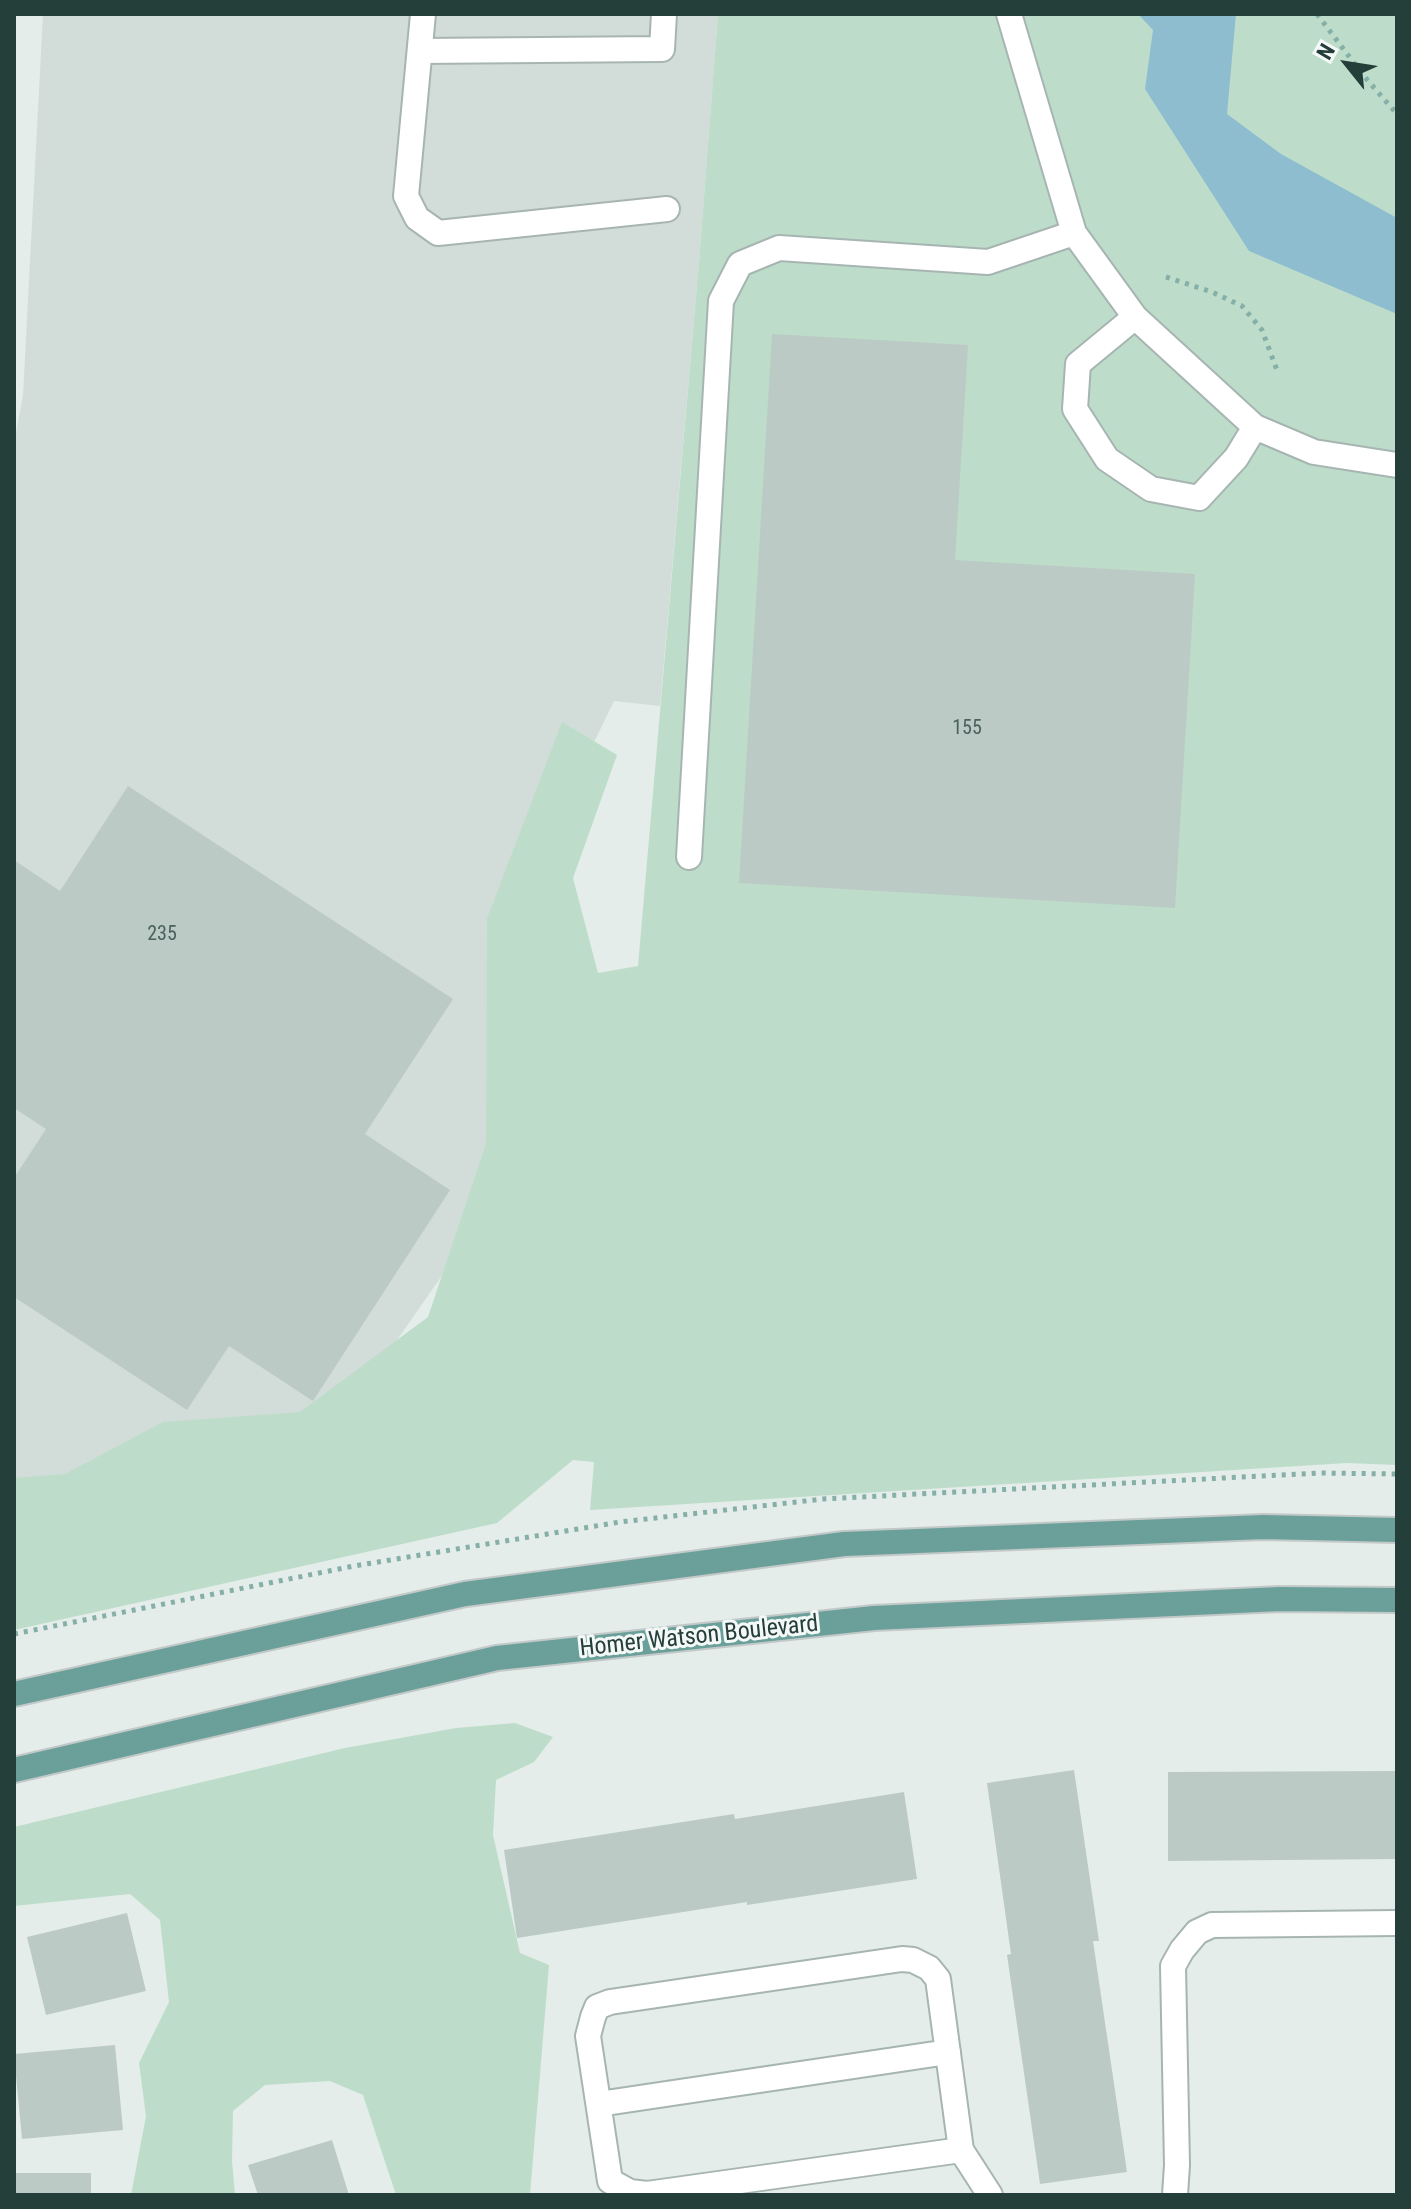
<!DOCTYPE html>
<html>
<head>
<meta charset="utf-8">
<style>
  body { margin:0 }
  #map { position:relative; width:1411px; height:2209px; overflow:hidden; background:#e4edea; font-family:"Roboto Condensed",sans-serif }
  canvas { display:block }
  .frame { position:absolute; inset:0; border:16px solid #243e3a; pointer-events:none }
  .north { position:absolute; left:1307px; top:24px; width:80px; height:80px; -webkit-text-stroke:6px #f4f9f7; paint-order:stroke; rotate:300deg; font-size:22px; font-weight:700; line-height:32px; text-align:center; color:#243e3a }
  .north::after { content:''; display:block; margin:auto; width:28px; height:36px; background:#243e3a; clip-path:polygon(50% 0,100% 100%,50% 72%,0 100%) }
</style>
</head>
<body>
<div id="map">
<canvas width="1411" height="2209"></canvas>
<div class="frame"></div>
<div class="north">N</div>
</div>
<script>
const c = document.querySelector('canvas').getContext('2d');
c.lineJoin = 'round';
function fill(path, color) { c.fillStyle = color; c.fill(path, 'evenodd'); }
const toPath = rows => new Path2D(rows.map(r => 'M' + r).join(''));
function strokePath(path, color, width, dash) { c.strokeStyle = color; c.lineWidth = width; c.lineCap = dash ? 'butt' : 'round'; c.setLineDash(dash || []); c.stroke(path); }
function drawText(font, color, halo, rows, align = 'center') {
  c.font = font + ' "Roboto Condensed",sans-serif'; c.lineWidth = 6; c.setLineDash([]); c.textBaseline = 'middle'; c.strokeStyle = halo; c.fillStyle = color; for (const [text, x, y, turn = 0] of rows) {
    c.save(); c.translate(x, y); c.rotate((+turn || 0) * Math.PI / 180); c.textAlign = isNaN(turn) ? turn : align; if (halo) c.strokeText(text, 0, 0); c.fillText(text, 0, 0); c.restore();
  }
}
fill(toPath([
  [43,14,718,14,699,262,660,706,614,701,586,759,505,1185,349,1409,14,1487,14,443,23,395]
]), '#d2ddd9');
fill(toPath([
  [718,14,1397,14,1397,1465,1347,1463,590,1510,594,1462,573,1460,497,1523,14,1630,14,1478,65,1474,163,1422,300,1412,428,1317,486,1144,487,919,562,722,617,755,573,878,598,973,638,966,699,262],
  [515,1723,553,1737,534,1762,496,1780,493,1835,520,1953,549,1965,530,2195,396,2195,363,2095,330,2081,265,2085,233,2111,232,2161,235,2195,131,2195,146,2116,139,2063,169,2002,160,1920,130,1894,14,1906,14,1827,345,1748,456,1728]
]), '#bdddca');
fill(toPath([
  [1138,14,1236,14,1227,114,1281,154,1397,218,1397,314,1249,251,1145,89,1153,30]
]), '#8ebdcf');
fill(toPath([
  [772,334,968,345,955,560,1195,574,1175,908,739,883],
  [128,786,453,999,365,1134,450,1190,313,1401,229,1346,187,1410,14,1297,14,1178,46,1129,14,1108,14,860,60,891],
  [1074,1770,1099,1941,1093,1941,1127,2172,1040,2184,1007,1955,1011,1954,987,1783],
  [1397,1771,1397,1859,1168,1861,1168,1772],
  [904,1792,917,1879,747,1905,747,1902,517,1938,504,1850,734,1814,735,1819],
  [127,1913,146,1991,46,2015,27,1937],
  [115,2045,123,2130,22,2139,14,2054],
  [332,2140,349,2195,258,2195,248,2165],
  [14,2173,91,2173,91,2195,14,2195]
]), '#bccac6');
const minor = toPath([
  [423,14,406,196,417,218,438,233,667,209],
  [1009,14,1074,233,1135,317,1255,427,1314,452,1397,465],
  [420,51,662,49,664,14],
  [1135,317,1078,364,1075,409,1107,459,1151,489,1199,498,1236,458,1255,427],
  [689,857,721,301,740,264,779,248,988,262,1074,233],
  [599,2104,948,2052],
  [961,2150,647,2194,630,2192,610,2181,588,2036,593,2017,597,2007,610,2002,902,1959,913,1960,929,1968,938,1979,961,2150,990,2195],
  [1175,2195,1177,2165,1173,1966,1182,1950,1197,1932,1212,1925,1397,1923]
]);
const major = toPath([
  [14,1694,465,1594,844,1544,1263,1527,1397,1530],
  [14,1770,497,1658,874,1618,1280,1599,1397,1600]
]);
strokePath(minor, '#a7b5b2', 28);
strokePath(major, '#c2c9c8', 28);
strokePath(toPath([
  [1317,14,1363,75,1397,114],
  [1166,277,1212,292,1242,306,1262,330,1278,373],
  [14,1634,354,1566,620,1522,823,1499,1319,1473,1397,1474]
]), '#85afa7', 5, [4, 6]);
strokePath(minor, '#fff', 24);
strokePath(major, '#6aa099', 24);
drawText('20px', '#4a615d', null, [
  ["155",967,729],
  ["235",162,935]
]);
drawText('24px', '#243e3a', '#f4f9f7', [
  ["Homer Watson Boulevard",699,1637,-6]
]);
</script>
</body>
</html>
